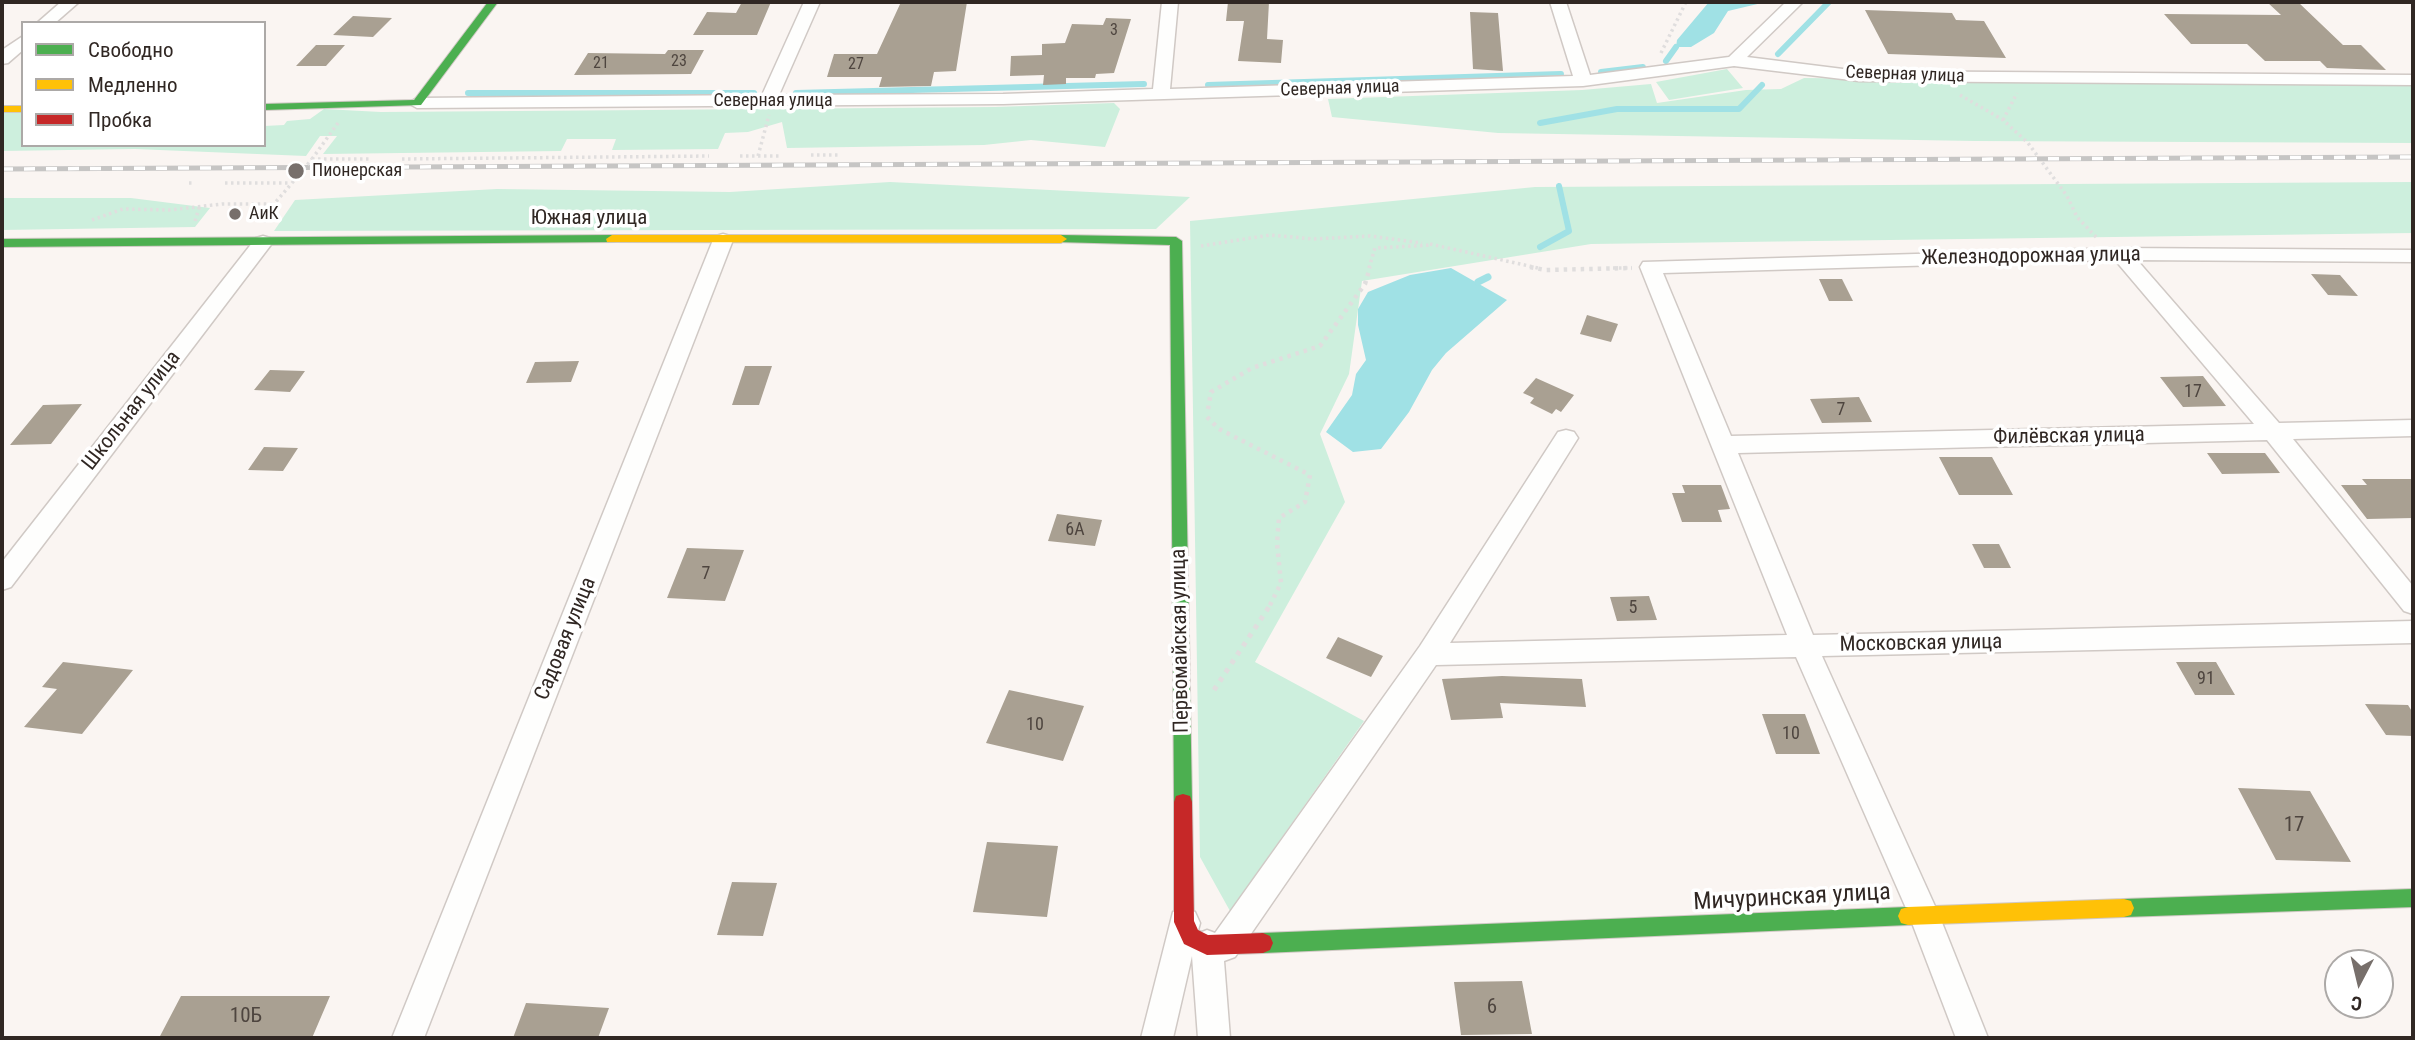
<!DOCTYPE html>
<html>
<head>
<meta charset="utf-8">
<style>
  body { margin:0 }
  #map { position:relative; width:2415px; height:1040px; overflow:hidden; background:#faf5f2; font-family:"Roboto Condensed",sans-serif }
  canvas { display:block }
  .frame { position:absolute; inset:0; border:4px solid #302723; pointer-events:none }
  .legend { position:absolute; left:21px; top:21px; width:245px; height:126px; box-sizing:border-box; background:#fff; border:2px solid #aca9a7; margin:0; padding:9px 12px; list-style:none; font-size:21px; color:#302723 }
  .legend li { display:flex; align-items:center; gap:14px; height:35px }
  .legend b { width:35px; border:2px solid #aca9a7 }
  .north { position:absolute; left:2324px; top:949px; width:70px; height:70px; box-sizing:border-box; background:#fff; border:2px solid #aca9a7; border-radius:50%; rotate:187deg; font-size:19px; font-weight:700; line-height:28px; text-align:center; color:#302723 }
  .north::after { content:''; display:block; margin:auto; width:24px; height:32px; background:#776f6b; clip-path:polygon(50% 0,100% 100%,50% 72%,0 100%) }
</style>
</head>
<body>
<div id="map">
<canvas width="2415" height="1040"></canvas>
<div class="frame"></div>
<ul class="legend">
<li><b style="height:9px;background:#4caf50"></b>Свободно</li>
<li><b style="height:9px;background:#ffc107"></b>Медленно</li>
<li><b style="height:9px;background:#c62828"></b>Пробка</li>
</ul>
<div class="north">С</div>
</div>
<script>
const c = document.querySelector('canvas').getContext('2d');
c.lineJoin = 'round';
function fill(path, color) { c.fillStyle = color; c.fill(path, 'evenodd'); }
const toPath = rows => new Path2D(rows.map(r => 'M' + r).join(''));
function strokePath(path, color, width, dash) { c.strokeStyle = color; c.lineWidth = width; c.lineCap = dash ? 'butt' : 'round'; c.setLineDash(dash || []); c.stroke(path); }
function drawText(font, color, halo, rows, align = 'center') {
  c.font = font + ' "Roboto Condensed",sans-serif'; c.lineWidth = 7; c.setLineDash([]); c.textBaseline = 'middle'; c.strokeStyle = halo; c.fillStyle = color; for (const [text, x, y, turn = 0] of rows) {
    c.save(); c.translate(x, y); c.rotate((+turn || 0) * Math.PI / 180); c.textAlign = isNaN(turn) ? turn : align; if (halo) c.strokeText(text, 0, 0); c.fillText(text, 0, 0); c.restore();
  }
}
fill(toPath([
  [1727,69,1743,88,1669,100,1656,82],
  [1804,78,2413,84,2413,143,1975,141,1498,133,1332,117,1328,99,1582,90,1651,84,1657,103,1746,90,1781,89],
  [1114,103,1120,109,1105,147,1031,140,984,145,787,148,782,122,748,132,725,133,718,149,612,150,616,139,567,139,561,151,323,154,337,136,320,136,306,156,135,149,2,151,2,112,23,112,23,145,264,145,264,126,284,125,287,121,310,119,324,109,381,112,651,110,995,107],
  [890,182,1190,197,1156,229,274,231,295,200,497,189,730,192],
  [2413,182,2413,233,1591,244,1362,281,1349,374,1320,434,1345,502,1255,662,1364,721,1230,911,1200,857,1190,221,1535,187],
  [2,198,131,198,210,208,195,227,2,230]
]), '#cdefdd');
fill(toPath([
  [1709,2,1766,2,1728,11,1714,33,1691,47,1676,47,1677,40],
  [1451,268,1507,300,1446,353,1432,370,1409,412,1381,449,1353,452,1326,432,1352,395,1356,374,1366,360,1358,325,1358,309,1368,292,1410,275]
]), '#a0e1e5');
strokePath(toPath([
  [1778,54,1829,2],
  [1666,61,1676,47],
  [1601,72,1643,67],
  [1208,85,1561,74],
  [468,93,754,93],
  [796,93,1144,84],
  [1540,123,1617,109,1739,109,1762,85],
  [1540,247,1569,231,1559,186]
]), '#a0e1e5', 6);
strokePath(toPath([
  [1478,282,1488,277]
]), '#a0e1e5', 7);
fill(toPath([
  [742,2,771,2,757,35,693,35,707,12,736,13],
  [901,2,967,2,956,71,934,72,931,86,879,87,882,77,827,77,834,54,877,54],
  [1228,2,1269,2,1267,39,1283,40,1281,63,1238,61,1244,21,1226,21],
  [2267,2,2298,2,2343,45,2361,45,2386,70,2327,68,2320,61,2265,61,2247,44,2191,44,2164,14,2281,15],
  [1865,10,1952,13,1956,20,1984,21,2006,58,1888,54],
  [1470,12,1498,13,1503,71,1473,69],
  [353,16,392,18,373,37,333,35],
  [1106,18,1131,19,1114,73,1096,74,1095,78,1066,78,1066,84,1043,85,1044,75,1010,76,1011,56,1042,55,1042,44,1065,43,1072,24,1103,25],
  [316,45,345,45,326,66,296,66],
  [668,50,704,50,691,74,574,75,588,53,665,54],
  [2311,274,2340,275,2358,296,2328,295],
  [1819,279,1842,279,1853,301,1829,301],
  [1587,315,1618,324,1611,342,1580,334],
  [579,361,571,382,526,383,535,362],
  [745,366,772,366,759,405,732,405],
  [270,370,305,371,290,392,254,390],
  [2203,376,2226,406,2183,407,2160,377],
  [1536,378,1574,395,1561,412,1556,409,1552,414,1530,403,1534,398,1523,393],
  [1859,397,1872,422,1822,423,1810,399],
  [82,404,51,444,10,445,43,405],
  [264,447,298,448,283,471,248,470],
  [2207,453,2265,453,2280,473,2222,474],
  [1939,457,1992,457,2013,495,1959,495],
  [2362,479,2413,479,2413,518,2367,519,2341,485,2367,485],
  [1682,485,1721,485,1730,509,1718,510,1722,522,1682,522,1672,493,1685,493],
  [1057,514,1102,520,1095,546,1048,541],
  [1972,544,1999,544,2011,568,1984,568],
  [687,548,744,550,725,601,667,598],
  [1649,596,1657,620,1617,621,1610,597],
  [1338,637,1383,656,1371,677,1326,658],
  [63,662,133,670,82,734,24,727,57,689,42,687],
  [2176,662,2216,662,2235,695,2195,695],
  [1502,676,1582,679,1586,707,1500,703,1503,718,1451,720,1442,679],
  [1009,690,1084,706,1063,761,986,743],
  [2365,704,2408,705,2413,713,2413,736,2386,735],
  [1762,714,1805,714,1820,754,1776,754],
  [2238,788,2310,791,2351,862,2276,860],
  [987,842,1058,846,1047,917,973,912],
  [732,882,777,883,763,936,717,935],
  [1522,981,1532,1034,1461,1035,1454,982],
  [181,996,330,996,312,1038,159,1038],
  [526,1003,609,1008,598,1038,513,1038]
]), '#a9a092');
const street = toPath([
  [61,2,79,2,55,23,37,23,61,2],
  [804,2,820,2,779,95,1003,94,1153,89,1162,2,1178,2,1170,89,1573,76,1550,2,1566,2,1590,75,1729,57,1786,2,1803,2,1747,57,1859,71,2413,75,2413,85,1859,81,1734,66,1583,86,1003,104,417,108,408,103,417,98,762,95,804,2],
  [23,36,23,50,8,63,2,64,2,50,23,36],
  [723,234,730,236,733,240,424,1038,392,1038,713,240,716,236,723,234],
  [263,236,270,238,273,242,270,246,11,587,2,590,2,562,256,238,263,236],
  [2120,248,2413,250,2413,262,2137,260,2279,423,2413,420,2413,436,2293,439,2413,586,2413,614,2404,611,2267,440,1738,453,1813,635,2413,621,2413,643,1822,656,1939,915,1988,1038,1956,1038,1909,915,1796,657,1436,665,1235,957,1224,961,1230,1038,1198,1038,1192,956,1173,1038,1141,1038,1173,912,1184,908,1195,912,1200,923,1197,934,1207,930,1215,933,1420,646,1558,432,1566,430,1574,432,1578,438,1450,643,1787,635,1640,267,1643,262,2120,248],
  [2115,260,2254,424,1731,436,1663,273,2115,260]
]);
const fast = toPath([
  [488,2,498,2,421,105,264,110,264,104,414,100,488,2],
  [612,235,618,239,617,242,2,247,2,239,612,235],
  [1061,235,1176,237,1182,241,1192,802,1190,808,1183,810,1176,808,1174,802,1170,245,1056,242,1056,236,1061,235],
  [2413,889,2413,907,2124,917,2117,915,2114,908,2117,901,2124,899,2413,889],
  [1908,907,1915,909,1918,916,1915,923,1908,925,1263,953,1256,950,1253,943,1256,936,1263,933,1908,907]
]);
const slow = toPath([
  [2,106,23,106,23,112,2,112,2,106],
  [612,235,1061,235,1067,239,1061,243,607,242,606,239,612,235],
  [2124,899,2131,901,2134,908,2131,915,2124,917,1908,925,1901,923,1898,916,1901,909,1908,907,2124,899]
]);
const jam = toPath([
  [1183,794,1190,796,1192,802,1194,921,1198,930,1208,935,1263,933,1270,936,1273,943,1270,950,1263,953,1207,955,1184,944,1174,922,1174,802,1176,796,1183,794]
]);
strokePath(street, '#d0c9c5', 3);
strokePath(fast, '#d0c9c5', 2);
strokePath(slow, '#d0c9c5', 2);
strokePath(jam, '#d0c9c5', 2);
strokePath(toPath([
  [1661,53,1686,2],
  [1960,95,2003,120,2028,143,2067,196,2077,217,2097,238],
  [2003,120,2017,93],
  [811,155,839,155],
  [740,156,780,156],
  [758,156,769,115],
  [312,159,338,123],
  [312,159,371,159],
  [402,159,709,156],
  [189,183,193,183],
  [225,183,291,183],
  [92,220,123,209,169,210,222,204,274,204],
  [195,221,200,205],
  [264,222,274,204,292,183],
  [1430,244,1538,268],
  [1201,246,1270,235,1314,239,1370,236,1422,243],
  [1369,268,1375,248,1432,245],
  [1613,268,1632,268]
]), '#e0dede', 3.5, [2.5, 3.5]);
strokePath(toPath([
  [1530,267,1545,270,1632,268],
  [1208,409,1211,392,1252,368,1320,346,1365,284,1370,267],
  [1207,417,1219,429,1310,475,1305,502,1279,518,1277,543,1281,583,1268,609]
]), '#e0dede', 4.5, [3.5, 5]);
strokePath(toPath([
  [1214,690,1269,607]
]), '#e0dede', 5, [4.5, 6]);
fill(street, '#fefefd');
fill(fast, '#4caf50');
fill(slow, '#ffc107');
fill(jam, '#c62828');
const rail = toPath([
  [2,169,2413,157]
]);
strokePath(rail, '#c6c5c4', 5);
strokePath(rail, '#fff', 3.5, [11]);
strokePath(toPath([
  [292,183,312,159]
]), '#e0dede', 3.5, [2.5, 3.5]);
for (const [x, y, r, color] of [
  [296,171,9,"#776f6b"],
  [235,214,7,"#776f6b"]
]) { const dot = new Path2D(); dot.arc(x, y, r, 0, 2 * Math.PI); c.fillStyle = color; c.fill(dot); strokePath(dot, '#fff', 2.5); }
drawText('16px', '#4e453f', null, [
  ["3",1114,31],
  ["23",679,62],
  ["21",601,64],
  ["27",856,65]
]);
drawText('18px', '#302723', '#fff', [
  ["Северная улица",1905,75,2],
  ["Северная улица",1340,89,-2],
  ["Северная улица",773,101]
]);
drawText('18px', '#302723', '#fff', [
  ["Пионерская",312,171],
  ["АиК",249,214]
], 'left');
drawText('18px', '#4e453f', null, [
  ["17",2193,392],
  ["7",1841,410],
  ["6А",1075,530],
  ["7",706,574],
  ["5",1633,608],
  ["91",2206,679],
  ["10",1035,725],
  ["10",1791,734]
]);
drawText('21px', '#302723', '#fff', [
  ["Южная улица",589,219],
  ["Железнодорожная улица",2031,257,-1],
  ["Школьная улица",132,411,-52],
  ["Филёвская улица",2069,437,-1],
  ["Садовая улица",566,639,-68],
  ["Первомайская улица",1181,641,-91],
  ["Московская улица",1921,644,-1]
]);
drawText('21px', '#4e453f', null, [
  ["17",2294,826],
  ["6",1492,1008],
  ["10Б",246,1017]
]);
drawText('24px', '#302723', '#fff', [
  ["Мичуринская улица",1792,898,-3]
]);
</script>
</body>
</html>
